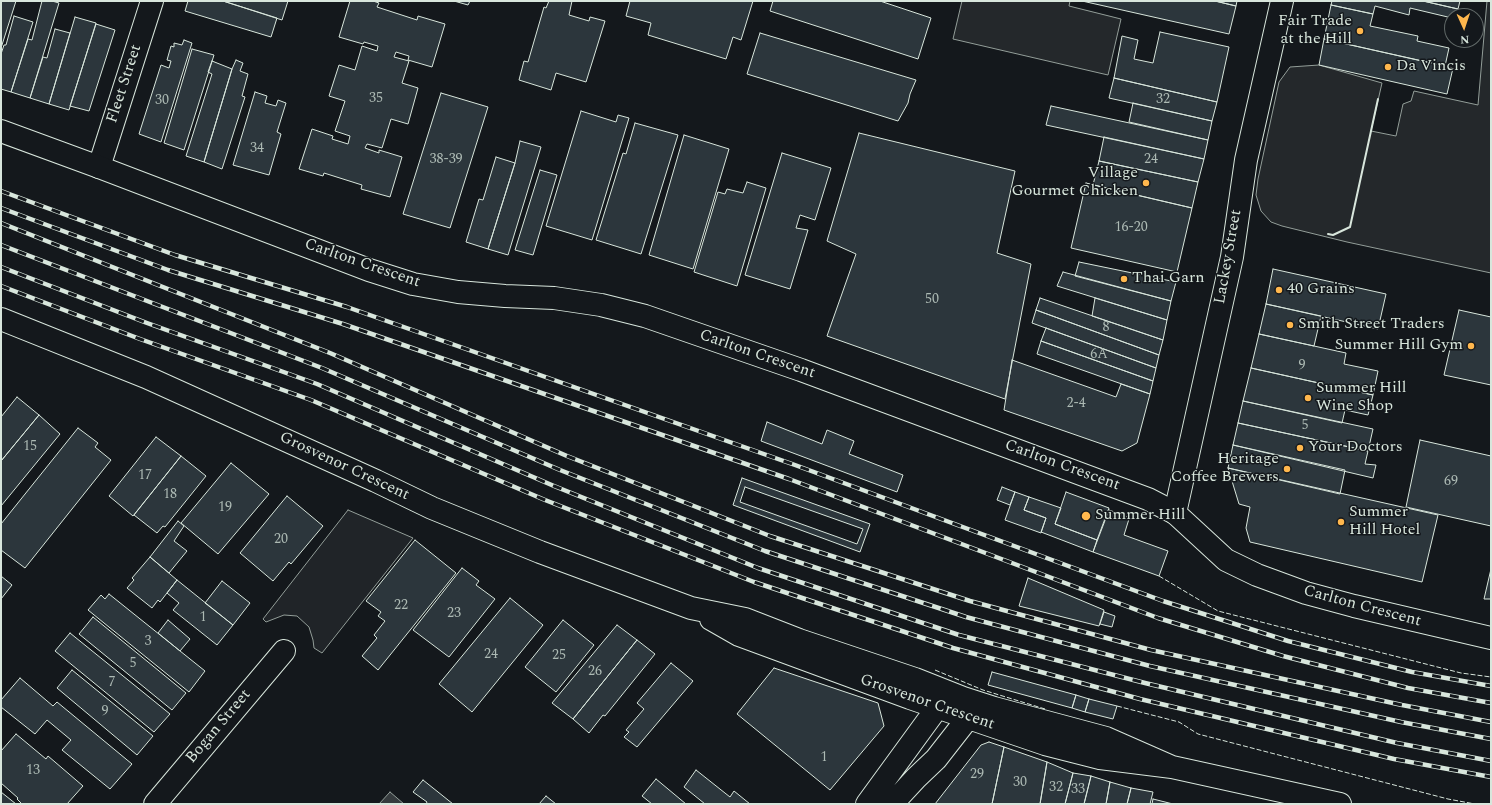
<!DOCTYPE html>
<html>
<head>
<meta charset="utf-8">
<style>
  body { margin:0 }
  #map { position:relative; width:1492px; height:805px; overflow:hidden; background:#14181c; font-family:Spectral,serif }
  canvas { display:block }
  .frame { position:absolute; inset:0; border:2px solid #d8e6dc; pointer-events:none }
  .north { position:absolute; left:1444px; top:8px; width:40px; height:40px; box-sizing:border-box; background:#14181c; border:1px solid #626a69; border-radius:50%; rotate:177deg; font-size:11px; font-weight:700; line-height:16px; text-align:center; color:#d8e6dc }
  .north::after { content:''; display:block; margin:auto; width:14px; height:18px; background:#ffb74d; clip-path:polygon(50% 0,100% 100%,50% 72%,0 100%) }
</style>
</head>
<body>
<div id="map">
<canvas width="1492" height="805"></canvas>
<div class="frame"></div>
<div class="north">N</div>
</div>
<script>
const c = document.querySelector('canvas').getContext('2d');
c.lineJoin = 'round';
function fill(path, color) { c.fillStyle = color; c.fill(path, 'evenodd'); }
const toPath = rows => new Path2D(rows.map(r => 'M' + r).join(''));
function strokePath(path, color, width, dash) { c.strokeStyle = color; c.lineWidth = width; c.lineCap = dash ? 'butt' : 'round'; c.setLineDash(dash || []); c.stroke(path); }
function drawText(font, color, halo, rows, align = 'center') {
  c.font = font + ' Spectral,serif'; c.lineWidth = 3; c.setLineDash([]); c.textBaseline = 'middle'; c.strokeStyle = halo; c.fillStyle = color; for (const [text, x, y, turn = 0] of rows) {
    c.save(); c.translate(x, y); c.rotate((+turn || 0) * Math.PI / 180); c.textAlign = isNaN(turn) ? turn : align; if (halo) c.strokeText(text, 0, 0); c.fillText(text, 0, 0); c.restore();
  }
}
const green = toPath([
  [348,510,413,538,322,653,314,648,313,640,309,627,297,616,284,615,266,622,263,619,348,510]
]);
fill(green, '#202428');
strokePath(green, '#939e99', 1);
const parking = toPath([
  [962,1,1070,1,1069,6,1121,19,1108,75,953,39,962,1],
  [1487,1,1491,1,1491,273,1347,242,1282,226,1271,222,1261,211,1256,195,1258,179,1279,82,1290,67,1319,65,1382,83,1371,131,1396,136,1403,104,1411,101,1414,91,1478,105,1487,1]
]);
fill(parking, '#24282b');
strokePath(parking, '#939e99', 1);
const water = toPath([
  [390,792,404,804,379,804,390,792]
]);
fill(water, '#363b3e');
strokePath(water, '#939e99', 1);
const building = toPath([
  [1,1,16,1,1,48,1,1],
  [42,1,52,1,59,3,30,98,11,92,28,39,32,40,42,1],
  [188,1,223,1,277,18,271,37,185,11,188,1],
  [223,1,288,1,282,20,223,1],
  [350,1,373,1,379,3,377,7,417,20,418,16,445,24,432,67,408,60,409,56,396,52,394,57,409,61,402,83,418,88,408,124,391,119,382,148,367,144,365,148,379,153,379,150,402,157,390,197,361,189,362,185,324,173,323,176,299,169,312,129,333,136,332,139,348,144,350,136,335,131,345,101,329,96,339,65,355,70,362,46,377,51,378,46,364,42,363,44,339,37,350,1],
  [454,1,470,1,468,5,454,1],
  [549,1,572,1,569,15,589,21,590,17,605,21,586,82,556,73,551,90,519,80,524,61,528,62,544,7,546,8,549,1],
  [630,1,753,1,741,40,733,37,726,59,648,35,651,23,626,16,630,1],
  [773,1,880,1,931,18,918,59,770,11,773,1],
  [1082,1,1215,1,1236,6,1229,34,1082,1],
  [1215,1,1237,1,1236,6,1215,1],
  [1332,1,1423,1,1458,9,1456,16,1452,16,1452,18,1410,8,1409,15,1375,6,1373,14,1331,5,1332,1],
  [1423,1,1460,1,1458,9,1423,1],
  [1331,5,1373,14,1370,26,1418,36,1417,41,1449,48,1445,66,1324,39,1331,5],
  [14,16,33,22,11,92,1,89,1,54,4,45,6,45,14,16],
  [75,17,96,23,69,110,49,104,75,17],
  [96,24,115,30,89,111,70,106,96,24],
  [55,29,70,33,49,104,30,98,43,57,47,58,55,29],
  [1160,32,1229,47,1217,102,1114,78,1122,36,1138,40,1134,59,1153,63,1160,32],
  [760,33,916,80,910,94,908,103,898,121,747,74,760,33],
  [1324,39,1453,68,1447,94,1319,65,1324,39],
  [184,40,192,43,161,142,139,134,161,65,169,68,171,61,167,60,171,46,174,47,174,43,182,45,184,40],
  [192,49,214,55,184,150,164,143,192,49],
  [236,60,243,63,240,71,248,74,242,96,245,97,222,169,204,162,232,69,236,60],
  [212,61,232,69,204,162,186,156,212,74,208,72,212,61],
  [1114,78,1217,102,1212,121,1109,98,1114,78],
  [255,92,267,96,265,103,276,106,278,100,286,103,277,132,281,134,269,175,233,165,255,92],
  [441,93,488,107,450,228,403,214,441,93],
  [1133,103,1212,121,1208,140,1129,122,1133,103],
  [1051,106,1208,140,1204,159,1046,125,1051,106],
  [581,111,616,122,618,115,629,118,592,240,546,226,581,111],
  [635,123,678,135,641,254,596,240,623,153,626,154,635,123],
  [859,133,1015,171,997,253,1031,264,1005,399,827,336,856,254,827,241,859,133],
  [684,135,729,149,693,269,649,255,684,135],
  [1104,137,1204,159,1198,182,1099,161,1104,137],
  [520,141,541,147,508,255,488,249,515,163,520,141],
  [782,153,831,168,815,220,800,215,796,228,808,230,790,289,745,275,782,153],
  [496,157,515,163,488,249,466,242,479,199,483,200,496,157],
  [1099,161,1198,182,1192,208,1093,185,1099,161],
  [540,170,557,175,533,255,515,250,540,170],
  [747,182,766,188,737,286,694,272,718,192,725,194,727,189,743,193,747,182],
  [1086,183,1192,208,1177,272,1071,248,1086,183],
  [1079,262,1176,282,1171,301,1075,276,1079,262],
  [1273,269,1386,294,1378,329,1266,304,1273,269],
  [1063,272,1171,301,1167,320,1057,286,1063,272],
  [1040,298,1163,340,1159,355,1036,310,1040,298],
  [1095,298,1167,320,1163,340,1092,316,1095,298],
  [1266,304,1321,316,1314,346,1259,334,1266,304],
  [1036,310,1159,355,1156,368,1032,323,1036,310],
  [1459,310,1491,317,1491,385,1444,375,1459,310],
  [1046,328,1156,368,1153,381,1041,341,1046,328],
  [1259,334,1346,353,1344,364,1378,371,1373,395,1251,368,1259,334],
  [1041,341,1153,381,1150,394,1037,354,1041,341],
  [1012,360,1116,397,1121,384,1150,394,1137,443,1122,451,1004,410,1012,360],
  [1251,368,1373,395,1368,415,1345,410,1342,423,1243,401,1251,368],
  [17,397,39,415,1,461,1,417,17,397],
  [1243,401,1373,429,1368,451,1238,423,1243,401],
  [39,415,60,434,1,506,1,461,39,415],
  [767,422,822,444,827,430,854,441,849,454,903,475,897,492,761,441,767,422],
  [1238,423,1368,451,1365,464,1376,465,1373,478,1233,445,1238,423],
  [78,428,98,443,95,447,111,460,25,568,1,550,1,524,78,428],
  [156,437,181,456,133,516,109,496,156,437],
  [1420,440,1491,456,1491,526,1406,507,1420,440],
  [1233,445,1345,470,1340,494,1228,468,1233,445],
  [181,456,206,476,165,527,163,526,157,533,134,515,181,456],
  [231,463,269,494,218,554,181,523,231,463],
  [1228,468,1438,515,1422,582,1250,542,1246,528,1250,507,1239,504,1228,468],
  [742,478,870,524,860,552,733,505,742,478],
  [745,487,863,529,857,544,740,502,745,487],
  [1002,487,1015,492,1010,505,997,500,1002,487],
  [1015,492,1029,497,1024,510,1046,518,1041,533,1005,520,1015,492],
  [1066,492,1109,508,1097,540,1055,524,1066,492],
  [287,496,323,526,291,564,289,562,273,581,240,553,287,496],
  [1029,497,1061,508,1055,524,1097,540,1093,552,1041,532,1046,518,1024,510,1029,497],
  [1109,510,1128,517,1129,519,1124,535,1168,551,1159,576,1093,552,1109,510],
  [178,521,184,526,174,541,187,551,169,573,150,557,178,521],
  [415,540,456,573,378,670,362,656,377,638,374,635,385,621,378,616,381,612,366,601,415,540],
  [150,557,177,580,160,602,158,600,152,608,127,588,134,580,132,578,150,557],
  [462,568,479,581,476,585,495,599,449,657,413,630,462,568],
  [1491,569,1491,599,1484,599,1491,569],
  [1,576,12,585,1,599,1,576],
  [1028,578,1104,610,1099,626,1019,606,1028,578],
  [177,580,233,625,217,645,173,610,179,603,167,593,177,580],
  [222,581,250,603,233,625,205,603,222,581],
  [109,594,205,671,189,692,88,610,101,595,105,599,109,594],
  [510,598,543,625,472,712,439,684,510,598],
  [1104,612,1115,616,1112,627,1100,624,1104,612],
  [93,617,186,693,172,710,79,634,93,617],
  [168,620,190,639,180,651,158,633,168,620],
  [563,620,594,645,556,692,525,667,563,620],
  [617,625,637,640,573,719,552,703,617,625],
  [70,633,170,714,154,732,55,651,70,633],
  [637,640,655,654,605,716,603,715,589,733,573,719,637,640],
  [671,663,693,681,637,747,624,737,629,732,626,730,644,709,637,703,671,663],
  [774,668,878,703,884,726,830,790,737,714,774,668],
  [72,670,153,736,137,755,57,688,72,670],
  [992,672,1076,695,1072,708,988,685,992,672],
  [20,678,53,706,57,702,132,764,110,789,62,750,71,740,47,720,35,734,1,707,1,700,20,678],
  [1076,695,1089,699,1085,712,1072,708,1076,695],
  [1089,699,1117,706,1113,719,1085,712,1089,699],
  [16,734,46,759,48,756,83,786,67,804,22,804,17,799,18,798,1,783,1,751,16,734],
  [989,742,1004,747,992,804,935,804,981,745,989,742],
  [1004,747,1047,762,1040,804,992,804,1004,747],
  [1047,762,1073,773,1065,804,1040,804,1047,762],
  [696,770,730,797,734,791,750,804,705,804,684,787,696,770],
  [1073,773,1091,776,1084,804,1065,804,1073,773],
  [1091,776,1110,782,1106,804,1084,804,1091,776],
  [656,779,686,804,652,804,642,796,656,779],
  [423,780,453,804,426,804,427,802,413,792,423,780],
  [1110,782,1131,788,1127,804,1106,804,1110,782],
  [1131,788,1153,792,1150,804,1127,804,1131,788],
  [1,792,16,804,1,804,1,792],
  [546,796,556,804,539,804,546,796],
  [1153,799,1173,804,1152,804,1153,799]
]);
fill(building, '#2c363c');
strokePath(building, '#d8e6dc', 1);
const minor = toPath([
  [99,167,152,1],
  [1,319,146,377,376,481,432,508,540,552,691,608,745,619,799,640,915,679,963,698,994,708,1106,738,1172,767],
  [1175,513,1232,257,1246,160,1282,1],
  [711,619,739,635,910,698,1045,744,1100,758,1172,767,1340,804],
  [155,804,284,651],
  [867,804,937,708,963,698,968,718,936,759,916,778,892,804]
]);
const major = toPath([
  [1,131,99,167,369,270,413,284,458,292,505,296,554,298,601,305,645,316,801,370,1148,499,1175,513,1226,560,1257,575,1306,593,1354,606,1491,638]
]);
strokePath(minor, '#d8e6dc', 24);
strokePath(major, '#d8e6dc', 24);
strokePath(minor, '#14181c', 22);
strokePath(major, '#14181c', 22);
const rail = toPath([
  [1,191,175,255,347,307,795,465,1163,601,1288,641,1412,672,1491,686],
  [1,208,168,270,343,324,789,479,1158,618,1283,656,1408,688,1491,703],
  [1,223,330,353,567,456,770,536,970,601,1151,650,1402,705,1491,722],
  [1,245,322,368,560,470,765,551,966,617,1150,666,1401,722,1491,739],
  [1,267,147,323,317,384,554,486,758,568,959,635,1145,683,1397,743,1491,761],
  [1,286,140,339,311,400,545,500,754,582,953,648,1140,699,1394,759,1491,777]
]);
strokePath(rail, '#d8e6dc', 4.5);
strokePath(rail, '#14181c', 3, [9]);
strokePath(toPath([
  [1159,576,1218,611,1461,673,1491,677],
  [935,670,983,690,1045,709],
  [1117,706,1179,722,1198,734,1448,799,1475,804]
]), '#d8e6dc', 1, [5, 2]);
strokePath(toPath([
  [1328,234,1333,235,1350,227,1378,99]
]), '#d8e6dc', 2);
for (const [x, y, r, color] of [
  [1360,31,4,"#ffb74d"],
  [1388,67,4,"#ffb74d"],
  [1146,183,4,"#ffb74d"],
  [1124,279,4,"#ffb74d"],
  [1279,290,4,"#ffb74d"],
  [1290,325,4,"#ffb74d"],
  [1471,346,4,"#ffb74d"],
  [1308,398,4,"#ffb74d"],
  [1300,448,4,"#ffb74d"],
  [1287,469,4,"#ffb74d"],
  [1086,516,5,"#ffb74d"],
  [1341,522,4,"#ffb74d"]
]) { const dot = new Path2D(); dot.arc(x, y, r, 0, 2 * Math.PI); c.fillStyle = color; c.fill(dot); strokePath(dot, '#14181c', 1.5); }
drawText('14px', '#adbab4', null, [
  ["35",376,99],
  ["32",1163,100],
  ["30",162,101],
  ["34",257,149],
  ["38-39",446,160],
  ["24",1151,160],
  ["16-20",1131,228],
  ["50",932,300],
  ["8",1106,328],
  ["6A",1099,355],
  ["9",1302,366],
  ["2-4",1076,404],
  ["5",1305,426],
  ["15",30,447],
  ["17",145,476],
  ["69",1451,482],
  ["18",170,495],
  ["19",225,508],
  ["20",281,540],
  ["22",401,606],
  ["23",454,614],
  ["1",203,618],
  ["3",148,642],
  ["24",491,655],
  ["25",559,656],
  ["5",133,664],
  ["26",595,672],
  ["7",112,683],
  ["9",105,712],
  ["1",824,758],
  ["13",33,771],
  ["29",977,775],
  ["30",1020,783],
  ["32",1056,788],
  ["33",1078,790]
]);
drawText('16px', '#d8e6dc', '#14181c', [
  ["Fair Trade",1352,22,"right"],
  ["at the Hill",1352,40,"right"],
  ["Da Vincis",1396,67],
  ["Village",1138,174,"right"],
  ["Gourmet Chicken",1138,192,"right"],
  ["Thai Garn",1132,279],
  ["40 Grains",1287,290],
  ["Smith Street Traders",1298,325],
  ["Summer Hill Gym",1463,346,"right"],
  ["Summer Hill",1316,389],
  ["Wine Shop",1316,407],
  ["Your Doctors",1308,448],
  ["Heritage",1279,460,"right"],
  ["Coffee Brewers",1279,478,"right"],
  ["Summer",1349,513],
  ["Hill Hotel",1349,531],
  ["Summer Hill",1095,516]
], 'left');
drawText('16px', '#d8e6dc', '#14181c', [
  ["Fleet Street",125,84,-72],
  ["Lackey Street",1229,257,-80],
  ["Carlton Crescent",362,264,19],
  ["Carlton Crescent",757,355,19],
  ["Carlton Crescent",1062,466,20],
  ["Grosvenor Crescent",344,467,25],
  ["Carlton Crescent",1362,607,15],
  ["Grosvenor Crescent",927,703,19],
  ["Bogan Street",219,727,-50]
]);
</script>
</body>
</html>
